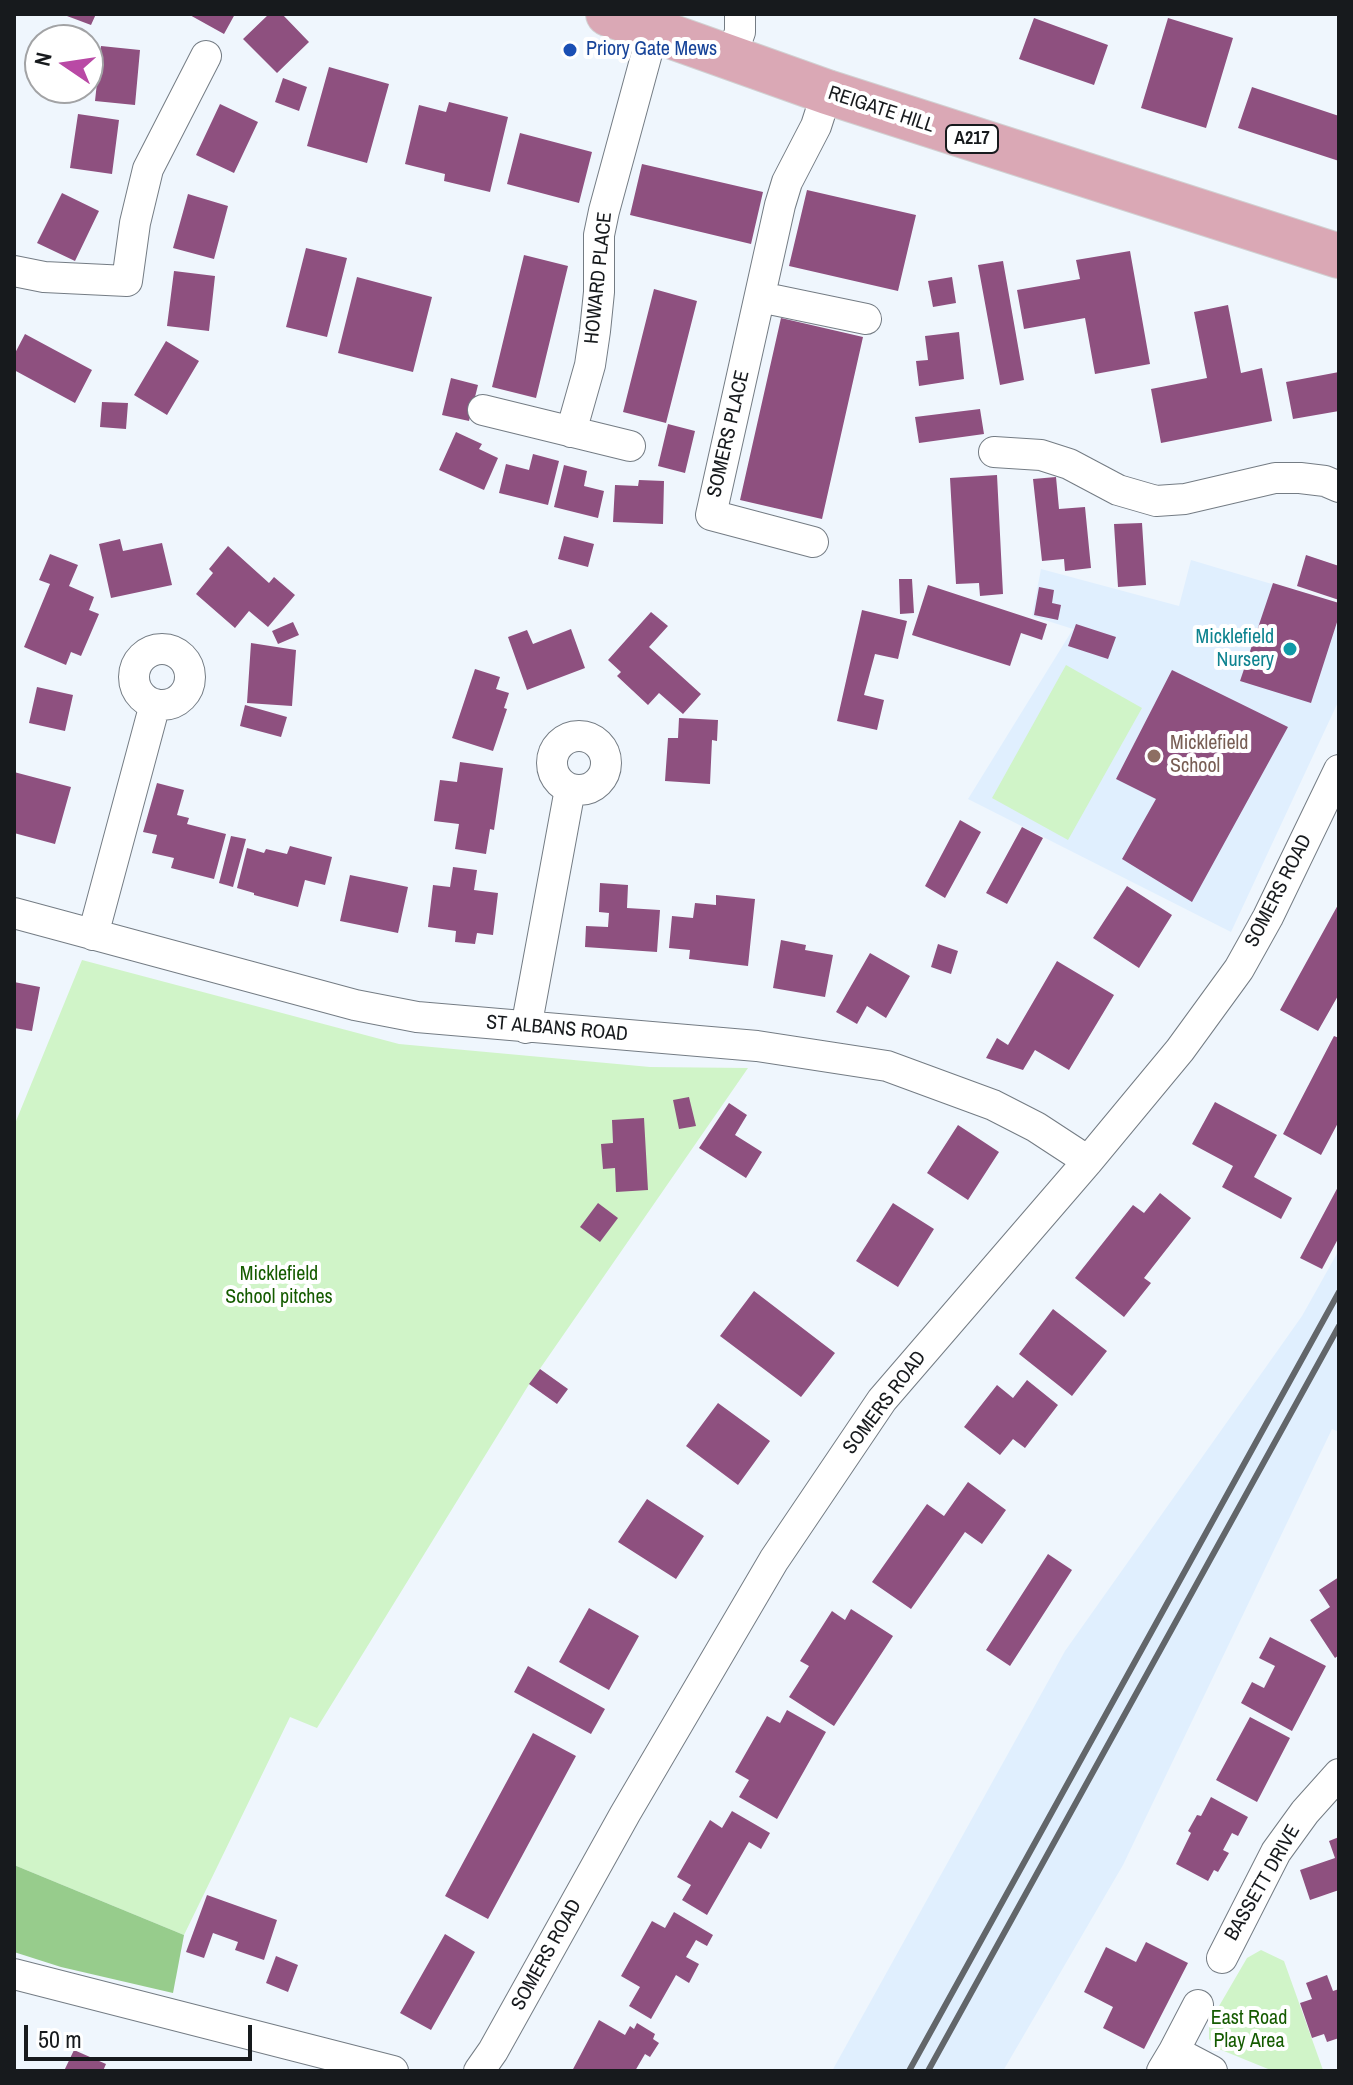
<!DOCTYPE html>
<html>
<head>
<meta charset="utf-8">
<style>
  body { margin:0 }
  #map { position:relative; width:1353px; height:2085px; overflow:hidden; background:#eff6fd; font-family:"Archivo Narrow",sans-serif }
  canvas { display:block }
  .frame { position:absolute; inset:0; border:16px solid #171a1d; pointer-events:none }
  .north { position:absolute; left:24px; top:24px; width:80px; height:80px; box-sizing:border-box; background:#fff; border:2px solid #a2a3a5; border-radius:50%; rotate:283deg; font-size:22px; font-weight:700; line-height:32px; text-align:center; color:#171a1d }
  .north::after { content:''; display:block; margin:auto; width:28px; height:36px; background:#b949a5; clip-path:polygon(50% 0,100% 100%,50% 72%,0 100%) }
  .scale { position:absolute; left:24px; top:2025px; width:228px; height:36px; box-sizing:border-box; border:4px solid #171a1d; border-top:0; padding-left:10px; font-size:24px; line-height:28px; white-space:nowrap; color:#171a1d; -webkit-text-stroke:6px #fff; paint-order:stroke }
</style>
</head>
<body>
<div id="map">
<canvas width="1353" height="2085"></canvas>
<div class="frame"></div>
<div class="north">N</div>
<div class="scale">50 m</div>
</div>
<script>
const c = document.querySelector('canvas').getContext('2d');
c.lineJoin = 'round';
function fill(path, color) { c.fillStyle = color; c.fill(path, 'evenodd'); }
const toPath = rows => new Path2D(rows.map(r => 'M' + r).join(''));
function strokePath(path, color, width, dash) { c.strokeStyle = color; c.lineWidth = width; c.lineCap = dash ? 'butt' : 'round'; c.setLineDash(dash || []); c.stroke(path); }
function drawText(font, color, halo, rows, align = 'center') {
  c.font = font + ' "Archivo Narrow",sans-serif'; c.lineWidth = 8; c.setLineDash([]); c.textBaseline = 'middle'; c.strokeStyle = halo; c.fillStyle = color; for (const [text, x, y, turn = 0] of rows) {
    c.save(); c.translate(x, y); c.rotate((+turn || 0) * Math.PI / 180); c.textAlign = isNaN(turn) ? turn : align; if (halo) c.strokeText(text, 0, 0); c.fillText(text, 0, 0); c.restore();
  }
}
fill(toPath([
  [1191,560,1339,604,1339,700,1231,932,968,799,1073,629,1032,616,1041,569,1179,606],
  [1339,1250,1339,1432,1332,1429,1123,1865,1003,2071,832,2071,1065,1651,1302,1316]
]), '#e0effe');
fill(toPath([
  [1066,665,1142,708,1068,840,992,798],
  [82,960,399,1044,650,1067,748,1068,528,1386,317,1728,290,1717,184,1935,14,1865,14,1126],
  [1261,1950,1284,1961,1323,2070,1273,2071,1219,2049,1209,2039,1209,2026,1215,2013,1247,1958]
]), '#d0f4c8');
fill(toPath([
  [14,1865,184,1935,173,1993,61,1967,14,1952]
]), '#97cc8c');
fill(toPath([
  [68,14,96,14,91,25,67,16],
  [188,14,235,14,224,34],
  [269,14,282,14,309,42,277,73,243,39],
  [1034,18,1108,45,1094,85,1019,59],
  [1168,18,1233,38,1206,128,1141,108],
  [101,46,140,50,135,105,95,101],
  [329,67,389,84,367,163,307,146],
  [283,78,307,87,299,111,275,102],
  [1252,87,1339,116,1339,161,1238,128],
  [449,102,508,117,490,192,444,181,445,174,405,164,419,105,446,112],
  [220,104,258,122,234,173,196,155],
  [78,114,119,120,112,174,70,168],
  [520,133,592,152,579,203,507,184],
  [642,164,763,192,751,244,630,215],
  [807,190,916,215,898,291,789,266],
  [62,193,99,211,75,261,37,243],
  [188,194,228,206,214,259,173,248],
  [306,248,347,258,327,337,286,327],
  [1130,251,1150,364,1095,374,1085,318,1024,329,1017,290,1080,279,1076,260],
  [524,255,568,266,536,398,492,387],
  [1003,261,1024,380,1000,385,978,265],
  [174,271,215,276,209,331,167,326],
  [357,277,432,297,413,372,338,353],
  [952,277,956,303,933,307,928,281],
  [654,289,697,301,666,423,623,412],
  [1228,305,1241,373,1262,368,1272,421,1161,443,1151,389,1207,378,1194,312],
  [781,318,863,337,822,519,740,500],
  [959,332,964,379,919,386,916,361,928,360,925,336],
  [25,334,92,370,75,403,14,370,14,355],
  [166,341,199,361,167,415,134,395],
  [1339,372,1339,411,1293,419,1286,382],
  [451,378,478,385,469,421,442,415],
  [102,402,128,403,126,429,100,427],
  [980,409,984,434,919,443,915,417],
  [668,424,695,431,685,473,658,466],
  [456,432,482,444,479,449,498,458,484,490,439,470],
  [533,454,559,461,548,505,499,493,506,464,529,470],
  [564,465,587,471,584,486,604,491,598,518,554,507],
  [997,475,1003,594,980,596,979,583,956,584,950,478],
  [1056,477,1059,509,1085,507,1091,568,1065,571,1064,559,1042,561,1033,479],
  [639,480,664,481,663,524,613,522,615,485,638,486],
  [1142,523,1146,585,1118,587,1114,524],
  [564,536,594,544,588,567,558,559],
  [120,539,123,551,162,543,172,585,111,598,99,544],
  [228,546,269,583,274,577,295,595,268,627,249,611,235,628,196,594,213,573,209,569],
  [50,554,78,565,69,586,94,597,89,610,99,614,81,656,71,652,66,665,24,647,50,584,39,580],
  [1306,555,1339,566,1339,600,1297,586],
  [899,579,912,579,914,613,900,614],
  [1273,583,1339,603,1339,616,1311,703,1240,681],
  [928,585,1047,624,1042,640,1021,633,1010,666,912,635],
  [1039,587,1054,590,1052,603,1061,605,1058,620,1034,615],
  [862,610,907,621,898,659,875,654,864,695,884,700,877,730,837,721],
  [651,612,668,626,649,647,701,694,683,714,659,693,648,705,617,676,621,672,608,660],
  [293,622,299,635,278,644,272,631],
  [1076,624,1116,637,1108,659,1068,646],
  [571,629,585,668,527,690,508,637,527,630,533,644],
  [251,643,296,650,292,706,247,703],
  [475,669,500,677,496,689,509,693,504,708,507,709,493,751,452,738],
  [1172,670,1288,727,1192,902,1122,859,1156,799,1116,779],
  [37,687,73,695,65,731,29,723],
  [245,705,287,717,281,737,240,726],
  [679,718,718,720,717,741,712,740,710,784,665,781,668,738,678,738],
  [460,762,503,768,494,830,490,829,486,854,455,849,459,824,434,821,440,780,457,782],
  [14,772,71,787,55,844,14,833],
  [157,783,184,790,177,815,189,818,187,824,226,834,214,879,171,868,174,858,152,853,157,835,143,832],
  [960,820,981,832,945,898,925,886],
  [1022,827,1043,838,1007,904,986,893],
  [231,836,246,839,233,887,219,883],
  [290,846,332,857,325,885,305,880,298,907,254,895,254,893,237,888,247,848,264,853,266,849,287,854],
  [453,867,477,870,474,890,498,893,493,935,477,933,475,944,455,942,456,931,428,927,433,885,450,887],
  [350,875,408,887,398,933,340,921],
  [600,883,628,885,627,908,660,910,657,952,585,947,586,926,608,927,609,913,599,912],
  [1127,886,1172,915,1139,968,1093,938],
  [716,895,755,899,748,966,689,959,690,950,669,948,672,916,693,918,695,903,716,905],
  [1339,903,1339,994,1318,1031,1280,1010],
  [781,940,806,945,805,950,833,955,825,997,773,988],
  [938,944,958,951,951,974,931,967],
  [870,953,910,976,886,1018,867,1006,857,1024,836,1012],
  [1057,961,1114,995,1069,1070,1035,1050,1023,1070,986,1058,997,1038,1008,1045],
  [14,982,40,987,32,1031,14,1028],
  [1334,1036,1339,1038,1339,1121,1321,1155,1283,1134],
  [689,1097,696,1126,679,1129,673,1100],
  [1215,1102,1277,1135,1254,1177,1292,1198,1281,1219,1222,1187,1233,1166,1192,1144],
  [729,1103,747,1115,735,1135,762,1152,746,1178,699,1148],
  [644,1118,648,1190,616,1192,615,1168,603,1169,601,1144,613,1143,612,1120],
  [958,1125,999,1152,968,1200,927,1173],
  [1339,1185,1339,1237,1322,1269,1300,1258],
  [1160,1193,1191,1218,1144,1278,1151,1283,1124,1317,1075,1278,1133,1205,1144,1213],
  [598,1203,618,1218,600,1242,580,1227],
  [893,1203,934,1229,898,1287,856,1261],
  [754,1291,835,1353,801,1397,720,1336],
  [1053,1309,1107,1351,1072,1396,1019,1354],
  [540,1369,568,1389,557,1404,529,1384],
  [1027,1380,1058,1405,1025,1448,1013,1439,1000,1455,964,1427,997,1385,1013,1398],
  [718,1403,770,1441,738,1485,686,1446],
  [968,1482,1006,1510,982,1544,965,1532,911,1609,872,1582,927,1504,944,1516],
  [647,1499,704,1536,676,1579,618,1542],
  [1048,1554,1072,1570,1010,1666,986,1650],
  [1339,1577,1339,1655,1335,1658,1310,1620,1330,1607,1319,1590],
  [589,1608,639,1636,609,1690,559,1662],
  [851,1609,893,1636,834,1726,789,1697,809,1666,800,1661,832,1611,845,1620],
  [1270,1637,1326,1666,1292,1731,1241,1703,1252,1682,1264,1688,1275,1666,1259,1658],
  [528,1666,605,1709,591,1734,514,1692],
  [787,1710,826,1732,777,1819,739,1797,749,1780,735,1772,767,1716,780,1723],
  [1250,1717,1290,1738,1257,1802,1216,1780],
  [533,1733,576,1756,488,1919,445,1896],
  [1211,1797,1248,1817,1238,1836,1232,1833,1223,1850,1229,1853,1218,1872,1214,1870,1208,1881,1176,1864,1191,1833,1188,1831,1197,1815,1201,1816],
  [732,1811,770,1833,761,1849,749,1842,707,1915,682,1900,691,1885,677,1877,710,1820,722,1828],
  [1339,1837,1339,1890,1310,1900,1300,1870,1335,1858,1329,1841],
  [207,1895,277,1920,264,1960,235,1950,238,1942,213,1933,204,1958,186,1952],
  [674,1912,713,1935,707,1946,696,1940,686,1957,699,1964,689,1983,676,1975,651,2019,629,2006,640,1987,621,1976,652,1921,665,1928],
  [445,1934,475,1952,431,2030,400,2013],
  [1146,1942,1188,1963,1144,2049,1103,2028,1113,2007,1084,1992,1106,1947,1136,1962],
  [276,1956,298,1965,288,1992,266,1983],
  [1327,1975,1333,1991,1339,1989,1339,2038,1327,2042,1324,2034,1312,2038,1300,2003,1312,1999,1306,1983],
  [599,2020,625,2035,630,2026,634,2029,637,2023,655,2034,653,2039,659,2043,650,2057,645,2054,635,2071,572,2071],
  [74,2050,106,2064,103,2071,64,2071]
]), '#8e507f');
const minor = toPath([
  [730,59,740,32,740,14],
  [14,271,44,277,127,281,135,223,148,169,206,56],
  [760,297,866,319],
  [483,410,630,446],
  [571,432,590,365,595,331,599,292,599,235,604,211,653,31],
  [994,452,1041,455,1069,464,1118,490,1156,501,1185,499,1275,478,1300,478,1325,481,1339,487],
  [813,542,711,515,780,205,787,182,816,126,827,92],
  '134 677a28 28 0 1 1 56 0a28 28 0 1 1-56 0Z',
  '552 763a27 27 0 1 1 54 0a27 27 0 1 1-54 0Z',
  [14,913,355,1005,417,1017,757,1046,887,1066,993,1105,1036,1127,1088,1161],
  [93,935,155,704],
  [526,1028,570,789],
  [1222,1958,1276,1852,1305,1812,1339,1774],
  [14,1974,393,2071],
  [1174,2051,1198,2005],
  [479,2071,493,2051,625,1814,774,1560,882,1400,1088,1161,1180,1050,1239,969,1268,917,1339,770],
  [1162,2071,1174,2051,1212,2071]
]);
const primary = toPath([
  [608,14,827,92,1339,256]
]);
strokePath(minor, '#747c84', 32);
strokePath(primary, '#d1d1d2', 46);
strokePath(minor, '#fff', 30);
strokePath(primary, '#daa8b5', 44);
strokePath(toPath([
  [909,2071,1339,1292],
  [928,2071,1339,1326]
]), '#62666a', 6);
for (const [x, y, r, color] of [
  [570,50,8,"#1a4fb4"],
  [1290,649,8,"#0f9aa8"],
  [1154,756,8,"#8d6e63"]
]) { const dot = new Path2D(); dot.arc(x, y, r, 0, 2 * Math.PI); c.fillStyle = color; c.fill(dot); strokePath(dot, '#fff', 3); }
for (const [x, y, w] of [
  [972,139,52]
]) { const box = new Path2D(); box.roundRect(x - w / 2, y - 14, w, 28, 6); c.fillStyle = '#fff'; c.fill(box); strokePath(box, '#171a1d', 2); }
drawText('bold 18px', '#171a1d', null, [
  ["A217",972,139]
]);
drawText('20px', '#164399', '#fff', [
  ["Priory Gate Mews",586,50]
], 'left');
drawText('20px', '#171a1d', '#fff', [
  ["REIGATE HILL",881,110,18],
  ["HOWARD PLACE",599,278,-84],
  ["SOMERS PLACE",729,434,-77],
  ["SOMERS ROAD",1279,891,-63],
  ["ST ALBANS ROAD",557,1029,5],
  ["SOMERS ROAD",885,1403,-53],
  ["BASSETT DRIVE",1263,1883,-60],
  ["SOMERS ROAD",547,1955,-61]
]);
drawText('20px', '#0d838f', '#fff', [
  ["Micklefield",1274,638],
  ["Nursery",1274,661]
], 'right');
drawText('20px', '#785e54', '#fff', [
  ["Micklefield",1170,744],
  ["School",1170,767]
], 'left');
drawText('20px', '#155b00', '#fff', [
  ["Micklefield",279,1275],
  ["School pitches",279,1298],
  ["East Road",1249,2019],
  ["Play Area",1249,2042]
]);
</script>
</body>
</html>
